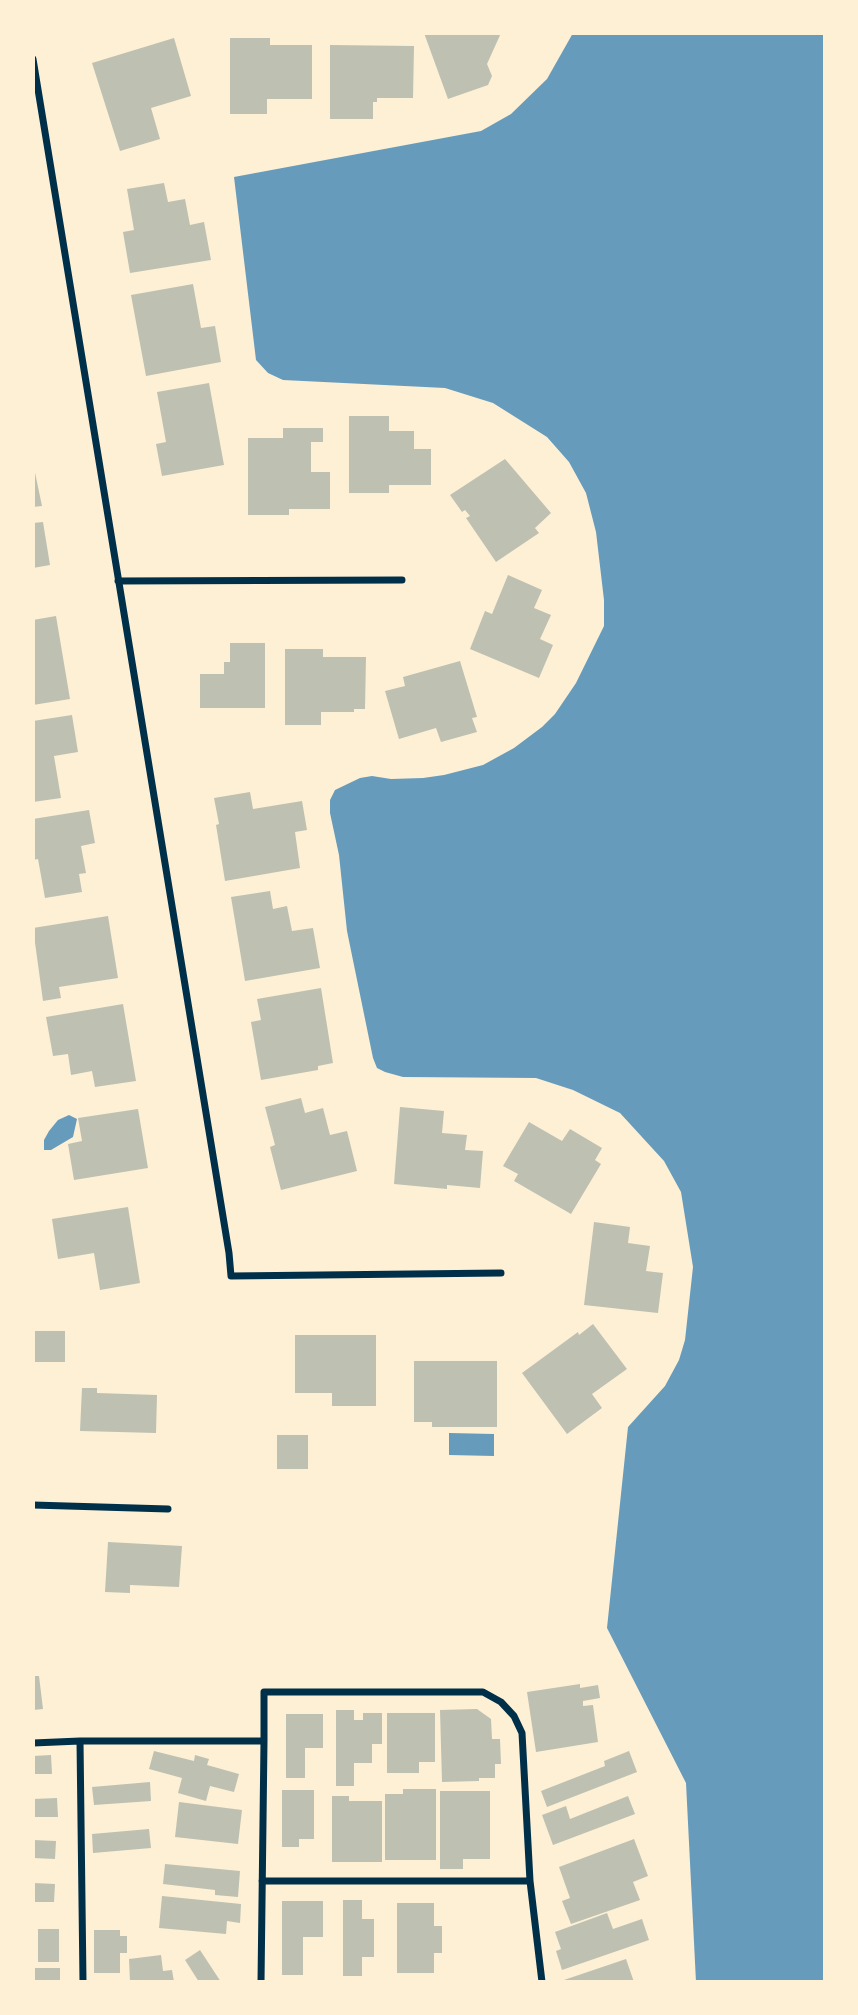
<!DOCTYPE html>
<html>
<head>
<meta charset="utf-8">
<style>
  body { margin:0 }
  #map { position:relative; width:858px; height:2015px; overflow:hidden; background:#fdf0d5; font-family:"Noto Sans",sans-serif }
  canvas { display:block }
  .frame { position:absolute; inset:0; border:35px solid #fdf0d5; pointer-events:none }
</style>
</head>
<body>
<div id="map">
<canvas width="858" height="2015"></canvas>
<div class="frame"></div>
</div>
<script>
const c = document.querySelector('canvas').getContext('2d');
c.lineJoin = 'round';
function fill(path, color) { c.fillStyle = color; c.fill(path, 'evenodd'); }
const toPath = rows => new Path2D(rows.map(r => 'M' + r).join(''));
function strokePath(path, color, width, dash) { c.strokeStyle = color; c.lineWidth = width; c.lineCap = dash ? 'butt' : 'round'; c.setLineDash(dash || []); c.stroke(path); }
fill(toPath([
  [573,33,825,33,825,1982,696,1982,686,1783,607,1628,628,1427,665,1386,679,1360,685,1340,693,1267,681,1192,664,1161,620,1113,573,1090,536,1078,403,1077,385,1072,377,1068,373,1058,347,931,339,855,330,813,330,800,335,790,360,778,372,776,391,779,423,778,444,775,483,765,514,748,542,727,555,714,576,683,604,626,604,600,596,532,586,493,569,462,547,437,493,403,445,388,283,380,268,373,256,360,234,177,481,131,511,114,547,79],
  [69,1115,77,1119,73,1137,51,1150,44,1150,44,1140,49,1131,58,1120],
  [449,1433,494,1434,494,1456,449,1455]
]), '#669bbc');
fill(toPath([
  [424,33,501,33,487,64,492,76,488,85,448,99],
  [174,38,191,96,151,108,160,139,120,151,92,63],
  [230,38,270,38,270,45,312,45,312,99,267,99,267,114,230,114],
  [330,45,414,46,413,98,377,98,377,102,373,102,373,119,330,119],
  [164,183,168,202,185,199,190,225,204,222,211,260,130,273,123,232,134,230,127,189],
  [193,284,201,328,215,326,221,362,146,376,131,295],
  [209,383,224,465,162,476,156,444,166,442,157,392],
  [349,416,389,416,389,431,414,431,414,449,431,449,431,485,389,485,389,493,349,493],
  [283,428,323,428,323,442,311,442,311,472,330,472,330,509,289,509,289,515,248,515,248,438,283,438],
  [505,459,551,513,535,528,539,533,496,562,466,518,470,516,465,510,462,512,450,495],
  [33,463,42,506,33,507],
  [43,522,50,565,33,568,33,523],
  [508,575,542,590,534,608,551,615,540,639,553,645,539,678,470,649,485,611,492,614],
  [56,616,70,699,33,705,33,620],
  [230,643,265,643,265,708,200,708,200,674,224,674,224,662,230,662],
  [285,649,323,649,323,657,366,657,365,709,354,709,354,712,321,712,321,725,285,725],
  [460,661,477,717,472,718,477,732,441,742,436,728,399,739,385,691,405,686,403,677],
  [72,715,78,752,54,756,61,798,33,802,33,721],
  [250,792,253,809,302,801,307,830,295,832,300,868,225,881,216,825,219,824,214,798],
  [89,810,95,843,81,846,86,873,79,874,82,892,45,898,38,859,33,860,33,819],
  [270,891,273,909,287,906,292,931,313,928,320,968,245,981,231,897],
  [108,916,118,978,59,987,61,998,43,1001,33,928],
  [321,988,333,1063,318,1066,318,1070,261,1080,251,1022,261,1020,257,999],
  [123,1004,136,1081,95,1087,92,1071,71,1075,68,1054,53,1056,46,1017],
  [301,1098,305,1113,323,1108,330,1135,347,1131,357,1171,281,1190,270,1147,275,1145,265,1107],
  [400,1107,444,1111,442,1133,467,1135,465,1150,483,1151,480,1188,447,1185,447,1189,394,1184],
  [138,1109,148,1168,74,1180,68,1144,82,1141,78,1118],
  [529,1122,562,1141,570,1129,602,1148,595,1160,601,1164,571,1214,514,1181,518,1174,503,1166],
  [128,1207,140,1283,100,1290,94,1253,58,1259,52,1219],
  [594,1222,630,1227,628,1243,650,1246,646,1271,663,1273,658,1313,584,1305],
  [593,1324,627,1369,592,1394,602,1408,567,1434,522,1373,578,1332,579,1335],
  [33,1331,65,1331,65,1362,33,1362],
  [295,1335,376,1335,376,1406,332,1406,332,1393,295,1393],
  [414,1361,497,1361,497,1427,432,1427,432,1422,414,1422],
  [82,1388,97,1388,97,1393,157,1395,156,1433,80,1431],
  [277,1435,308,1435,308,1469,277,1469],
  [108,1542,182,1546,179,1587,130,1585,130,1593,105,1592],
  [33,1676,39,1676,43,1709,33,1710],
  [580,1684,580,1688,598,1685,600,1698,583,1701,583,1706,593,1705,598,1742,536,1752,527,1692],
  [477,1709,491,1719,492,1739,500,1739,501,1764,495,1764,495,1778,479,1778,479,1781,442,1782,440,1710],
  [336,1710,354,1710,354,1720,363,1720,363,1713,382,1713,382,1744,372,1744,372,1763,354,1763,354,1786,336,1786],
  [387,1713,435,1713,435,1762,419,1762,419,1773,387,1773],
  [286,1714,323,1714,323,1748,305,1748,305,1778,286,1778],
  [154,1751,194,1761,195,1755,209,1759,207,1765,239,1774,234,1792,210,1786,206,1801,178,1793,182,1778,149,1769],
  [629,1751,637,1772,547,1807,541,1791,605,1766,604,1761],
  [51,1755,52,1774,33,1774,33,1756],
  [150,1782,151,1801,94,1805,92,1787],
  [403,1789,436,1789,436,1860,385,1860,385,1794,403,1794],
  [282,1790,314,1790,314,1839,299,1839,299,1847,282,1847],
  [440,1791,490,1791,490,1859,463,1859,463,1869,440,1869],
  [332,1796,349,1796,349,1801,382,1801,382,1862,332,1862],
  [628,1796,635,1814,553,1845,542,1815,566,1806,570,1819],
  [57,1798,58,1817,33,1817,33,1799],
  [179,1802,242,1810,238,1844,175,1837],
  [149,1829,151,1848,93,1853,92,1834],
  [634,1839,648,1876,633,1882,640,1900,571,1924,562,1901,570,1898,559,1867],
  [33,1840,56,1841,55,1859,33,1858],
  [165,1864,240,1871,238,1897,215,1895,215,1890,163,1884],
  [33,1883,55,1884,54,1902,33,1902],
  [162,1896,241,1904,240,1923,227,1921,226,1934,159,1928],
  [343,1900,362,1900,362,1919,374,1919,374,1957,362,1957,362,1976,343,1976],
  [282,1901,323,1901,323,1937,303,1937,303,1975,282,1975],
  [397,1903,434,1903,434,1926,442,1926,442,1953,434,1953,434,1973,397,1973],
  [607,1913,613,1929,642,1919,649,1940,562,1970,556,1951,561,1949,555,1932],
  [38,1929,59,1929,59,1962,38,1962],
  [94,1930,120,1930,120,1936,127,1936,127,1953,120,1953,120,1973,94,1973],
  [200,1950,221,1982,199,1982,185,1960],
  [161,1955,163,1971,172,1970,174,1982,130,1982,129,1959],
  [626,1959,634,1982,561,1982,561,1981],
  [33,1968,60,1968,60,1982,33,1982]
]), '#bec0b2');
strokePath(toPath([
  [33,59,229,1253,231,1276,501,1273],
  [118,581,402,580],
  [33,1505,168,1509],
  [80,1741,83,1982],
  [33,1743,80,1741,264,1741,264,1692,483,1692,501,1702,514,1716,522,1733,530,1881,542,1982],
  [262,1881,530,1881],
  [261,1982,264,1741]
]), '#003049', 7);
</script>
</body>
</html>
